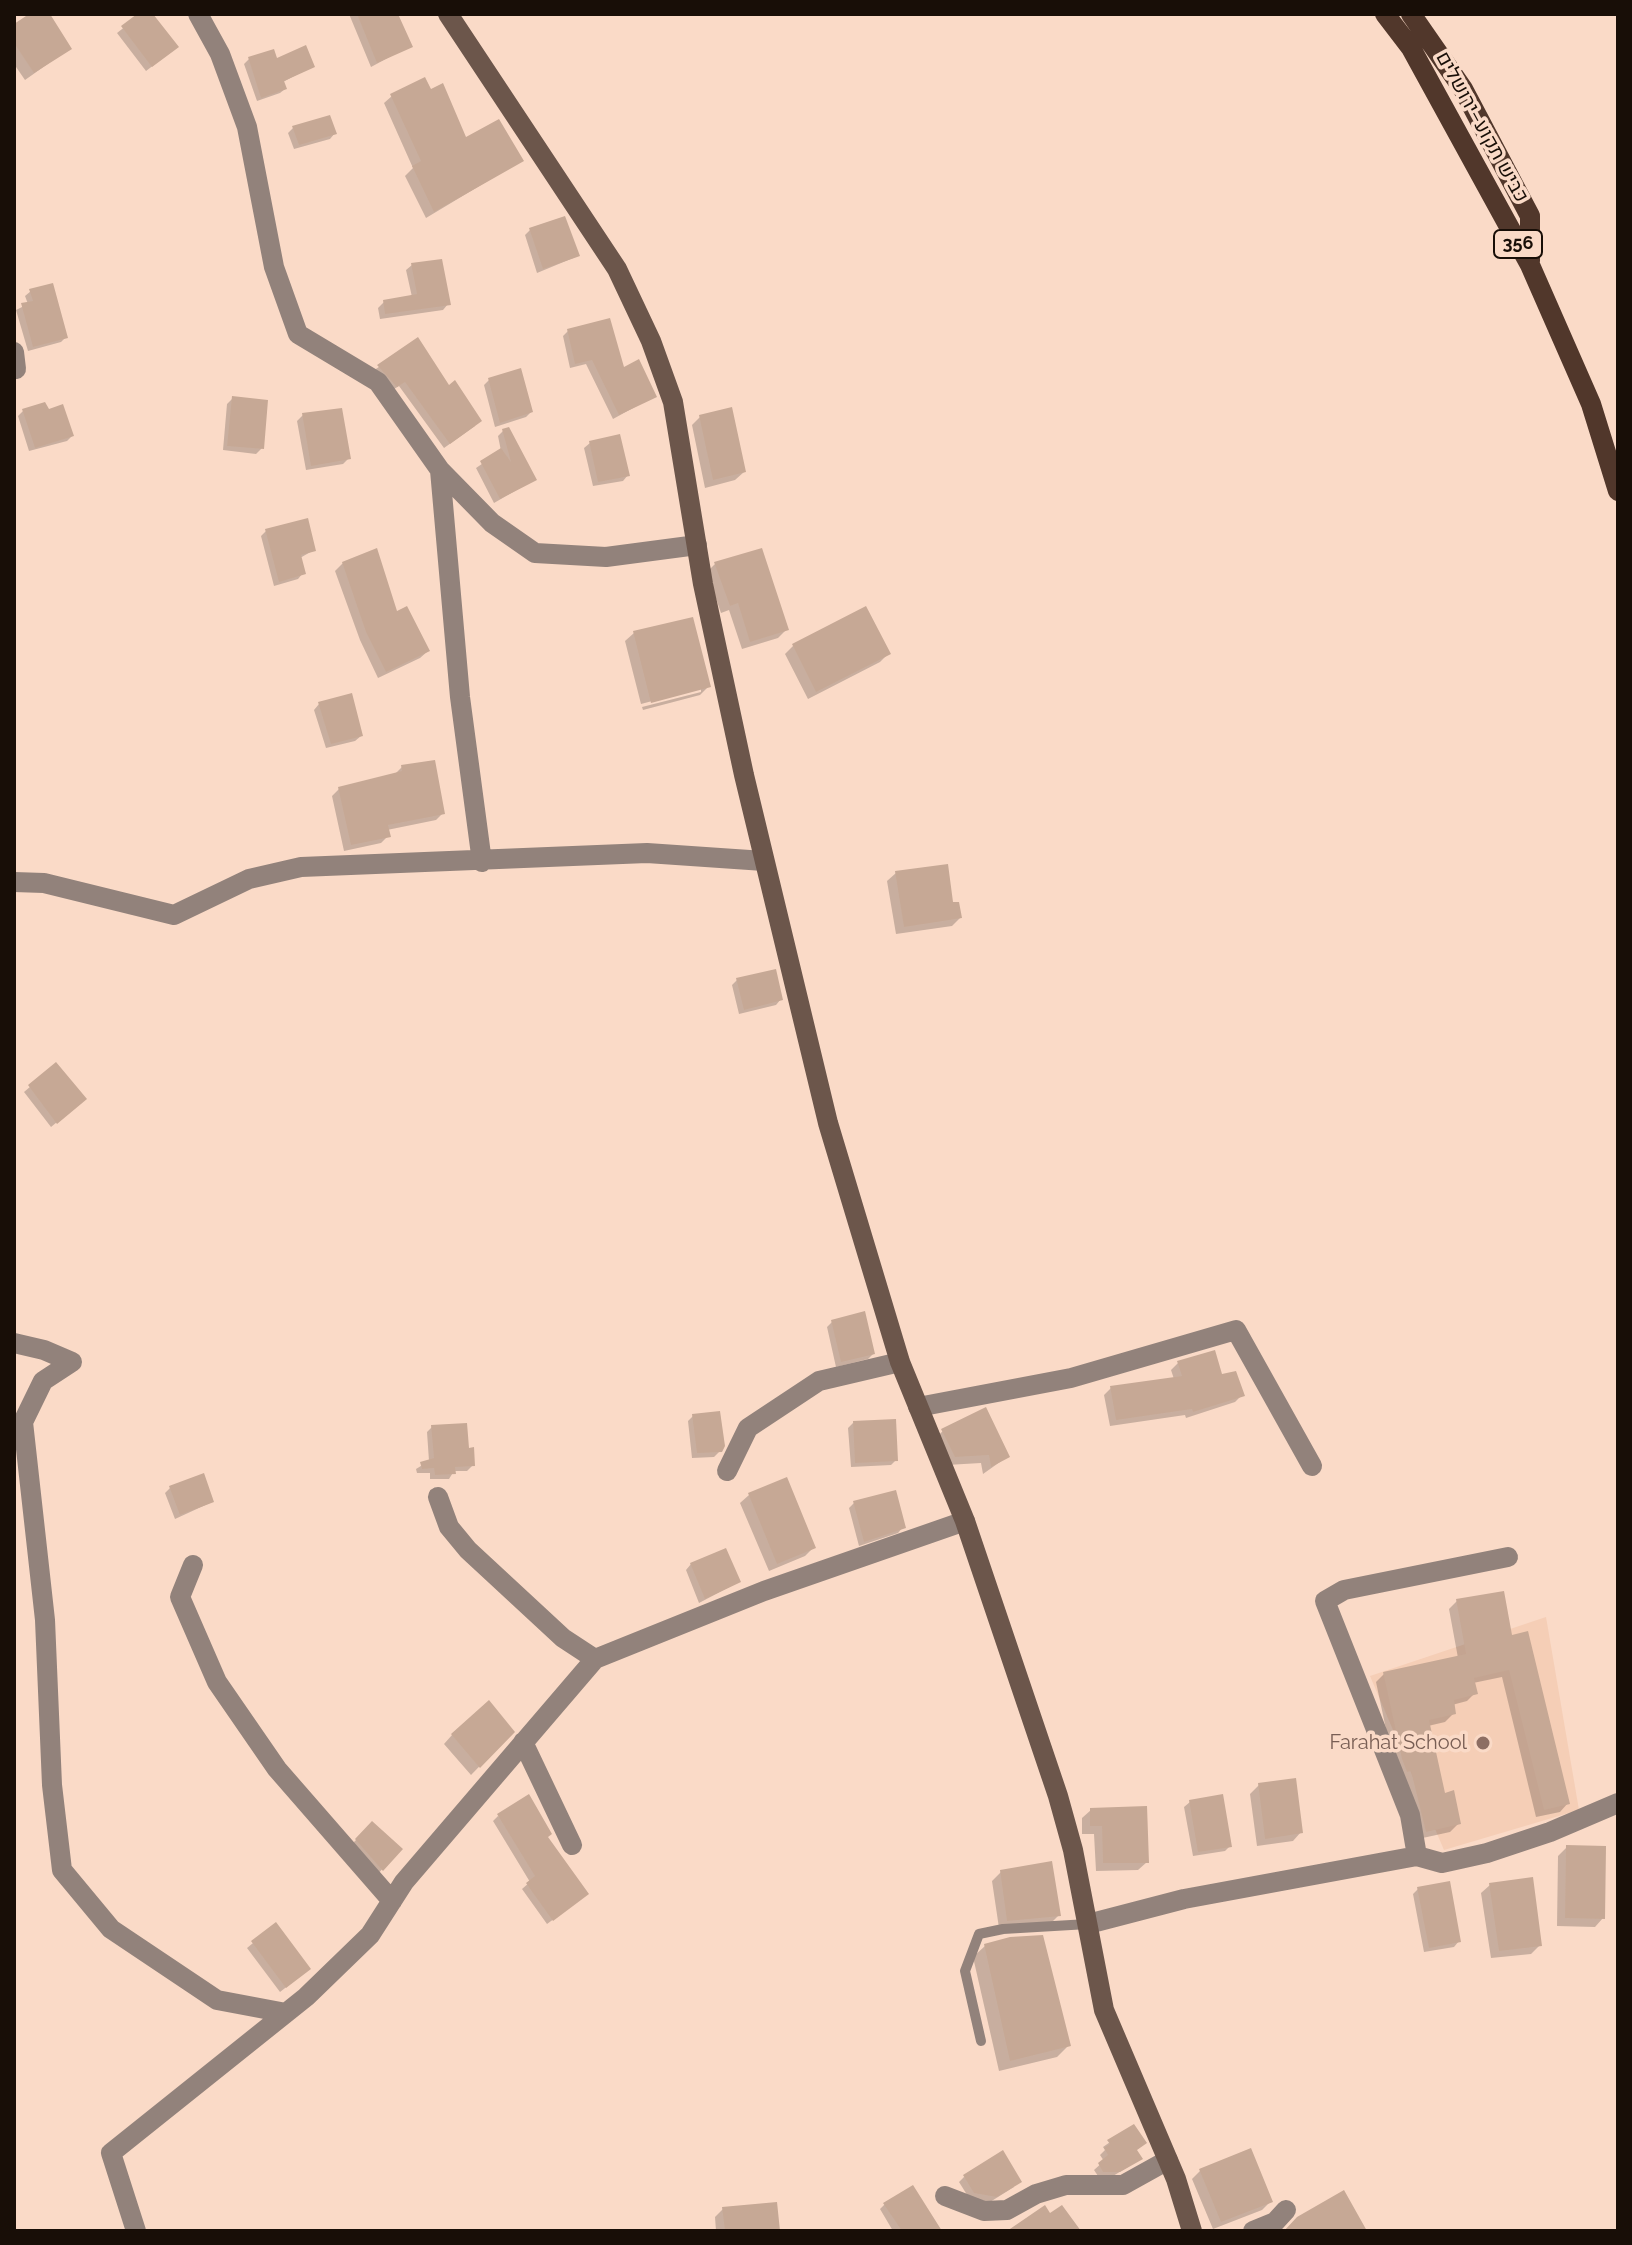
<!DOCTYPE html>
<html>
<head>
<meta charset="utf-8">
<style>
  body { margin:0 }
  #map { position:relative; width:1632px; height:2245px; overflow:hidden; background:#fadac7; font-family:Raleway,sans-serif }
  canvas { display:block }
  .frame { position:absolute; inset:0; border:16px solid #180e07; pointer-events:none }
</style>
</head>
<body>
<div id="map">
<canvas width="1632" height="2245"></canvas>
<div class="frame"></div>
</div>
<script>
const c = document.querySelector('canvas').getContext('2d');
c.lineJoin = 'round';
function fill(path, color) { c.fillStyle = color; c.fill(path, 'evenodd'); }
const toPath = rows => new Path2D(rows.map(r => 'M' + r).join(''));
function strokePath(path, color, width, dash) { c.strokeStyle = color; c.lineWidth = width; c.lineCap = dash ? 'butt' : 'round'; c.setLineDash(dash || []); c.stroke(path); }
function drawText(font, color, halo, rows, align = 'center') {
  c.font = font + ' Raleway,Heebo,sans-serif'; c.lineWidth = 7; c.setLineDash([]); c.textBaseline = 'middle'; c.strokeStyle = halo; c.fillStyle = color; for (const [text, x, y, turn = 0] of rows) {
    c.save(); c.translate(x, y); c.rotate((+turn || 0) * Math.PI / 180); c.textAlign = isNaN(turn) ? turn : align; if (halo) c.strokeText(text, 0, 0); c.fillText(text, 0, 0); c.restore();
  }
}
fill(toPath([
  [1546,1617,1579,1810,1444,1850,1370,1676]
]), '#f5ceb6');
fill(toPath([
  [33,14,48,14,69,49,25,80,14,64,14,27],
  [141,14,150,14,171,52,146,71,117,33],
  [349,14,396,14,410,46,371,67],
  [249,59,276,61,313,66,283,82,285,89,280,93,257,101,244,64],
  [392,96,465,140,521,161,426,218,405,176,413,168,384,103],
  [293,128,335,133,330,139,294,149,288,133],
  [530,230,578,256,537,273,525,235],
  [412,265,448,304,443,310,380,319,378,308,384,302,412,297,406,270],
  [31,291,66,337,61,342,28,351,16,310,28,304,25,296],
  [568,331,622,370,655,396,613,419,586,364,570,368,563,336],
  [418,340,475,426,444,448,399,386,391,391,373,371],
  [489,380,531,412,526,417,495,427,484,385],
  [233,398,262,448,256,454,223,450,227,404],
  [23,411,72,436,67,441,29,451,18,416],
  [303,415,348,459,343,464,306,470,297,421],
  [700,417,744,472,735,480,705,488,692,425],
  [503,431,534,480,494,503,476,468,501,451,498,436],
  [590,443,628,475,623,481,593,486,584,448],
  [266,531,314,550,300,558,303,573,298,579,274,586,261,536],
  [343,563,428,651,420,658,378,678,360,640,335,571],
  [715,564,786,630,778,638,742,649,729,610,721,613,707,572],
  [634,633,708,687,700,695,643,710,642,707,701,692,701,688,641,704,625,641],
  [793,646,888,654,880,662,808,699,785,654],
  [319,704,361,736,355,741,326,748,314,710],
  [402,767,443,813,436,820,387,830,388,836,381,843,344,851,332,796,339,789,394,775],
  [896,873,952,904,960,918,952,926,896,934,887,881],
  [737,980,781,999,776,1005,739,1014,732,985],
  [56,1065,79,1104,51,1127,24,1092],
  [832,1322,873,1354,868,1359,836,1367,827,1327],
  [1178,1363,1221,1377,1242,1395,1235,1402,1186,1418,1185,1415,1110,1426,1104,1395,1111,1388,1174,1379,1171,1370],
  [693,1416,720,1451,714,1457,692,1458,688,1421],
  [853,1423,896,1460,891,1465,851,1467,848,1428],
  [432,1427,467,1451,473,1465,467,1471,454,1471,449,1479,430,1479,430,1473,417,1473,416,1469,429,1461,427,1432],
  [943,1431,1007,1457,983,1474,981,1463,947,1465,934,1439],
  [786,1480,814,1547,805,1556,769,1571,740,1503,749,1495],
  [170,1488,212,1502,175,1519,165,1493],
  [854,1503,903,1527,898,1533,859,1546,849,1508],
  [691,1564,739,1582,699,1603,686,1570],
  [1457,1601,1510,1637,1568,1803,1560,1812,1536,1817,1502,1677,1473,1683,1475,1693,1467,1701,1452,1705,1453,1714,1445,1722,1428,1726,1443,1795,1459,1823,1450,1832,1418,1839,1394,1767,1376,1682,1384,1674,1458,1658,1449,1609],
  [513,1732,471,1775,444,1744,452,1735],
  [1259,1785,1301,1832,1293,1841,1257,1846,1250,1794],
  [1190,1802,1230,1846,1225,1851,1193,1856,1184,1807],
  [1091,1810,1147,1862,1138,1870,1096,1871,1094,1834,1082,1834,1082,1818],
  [498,1816,546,1838,581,1899,547,1924,522,1889,530,1882,493,1821],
  [372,1824,400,1849,377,1875,351,1845],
  [1567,1847,1603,1918,1595,1927,1557,1926,1558,1856],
  [1001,1872,1059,1915,1050,1924,999,1928,992,1881],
  [1490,1885,1540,1945,1531,1954,1491,1958,1481,1893],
  [1418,1889,1459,1941,1454,1947,1424,1952,1413,1894],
  [275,1925,303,1974,280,1992,247,1948],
  [985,1946,1068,2046,1057,2057,999,2071,973,1957],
  [1133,2126,1135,2151,1141,2159,1113,2176,1098,2176,1094,2170,1104,2161,1100,2155,1105,2150,1103,2147],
  [1200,2171,1271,2201,1262,2210,1213,2229,1192,2179],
  [964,2177,1014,2187,990,2202,969,2198,959,2182],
  [885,2204,935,2231,893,2231,880,2209],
  [723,2209,778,2231,716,2231,715,2217]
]), '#0003');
fill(toPath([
  [29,14,50,14,72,49,34,73,14,43,14,24],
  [137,14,153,14,179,47,152,67,121,26],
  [357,14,398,14,413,47,377,63],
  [306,45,315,67,284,81,287,89,261,98,248,57,274,49,277,58],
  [425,77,431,89,443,83,466,137,499,119,524,161,434,212,412,166,421,161,390,94],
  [330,115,337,134,299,145,292,126],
  [565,216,580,256,543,269,529,228],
  [442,259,451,305,385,314,383,300,417,294,411,263],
  [53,283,68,338,33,347,21,303,33,301,29,289],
  [610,318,624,367,639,359,657,397,619,415,592,360,575,364,567,329],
  [418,337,449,385,455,380,482,421,450,444,405,382,397,387,377,365],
  [521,368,533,412,500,423,488,378],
  [232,396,268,400,264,449,227,446],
  [45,402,49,409,63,404,74,436,35,448,22,409],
  [732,407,746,472,713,480,699,415],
  [342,408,351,459,311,466,302,413],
  [509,427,537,480,500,499,480,461,501,448,511,462,502,429],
  [620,434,630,476,598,482,589,441],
  [308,518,316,551,301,555,306,574,279,582,265,529],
  [377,548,397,611,407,606,430,651,386,672,366,632,342,562],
  [762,548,789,630,750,642,738,603,730,606,714,562],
  [866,606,891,654,816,692,792,644],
  [693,617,711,687,651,703,633,631],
  [352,693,363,736,331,744,318,702],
  [435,760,445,814,388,825,391,837,351,845,338,787,402,771,401,765],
  [948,864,953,902,959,902,962,918,904,927,895,871],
  [776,969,783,1000,744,1010,736,978],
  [56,1062,87,1099,57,1124,28,1085],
  [865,1311,875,1354,841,1362,831,1320],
  [1215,1350,1222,1374,1236,1371,1245,1396,1193,1412,1192,1409,1116,1420,1110,1386,1182,1376,1177,1361],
  [986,1407,1010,1457,991,1467,989,1455,955,1457,941,1429],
  [720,1411,725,1446,722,1452,697,1453,692,1414],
  [896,1419,898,1461,855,1463,853,1421],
  [467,1423,469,1448,474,1447,475,1466,455,1467,456,1474,435,1475,434,1468,422,1469,420,1462,434,1458,431,1425],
  [204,1473,214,1502,180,1515,169,1486],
  [787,1477,816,1548,777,1564,748,1493],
  [896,1490,906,1528,864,1542,853,1501],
  [726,1548,741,1582,705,1599,690,1563],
  [1504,1591,1512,1635,1528,1631,1570,1804,1544,1810,1509,1670,1474,1678,1478,1694,1454,1700,1456,1714,1429,1720,1445,1793,1454,1790,1461,1824,1426,1832,1411,1771,1407,1772,1402,1759,1383,1672,1466,1654,1456,1599],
  [489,1700,515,1732,480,1768,451,1734],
  [1296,1778,1303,1833,1265,1839,1258,1783],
  [529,1794,552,1834,548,1837,589,1894,553,1921,526,1883,535,1876,497,1814],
  [1223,1794,1232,1847,1198,1852,1189,1800],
  [1147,1806,1149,1863,1103,1863,1102,1826,1090,1826,1090,1808],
  [372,1821,403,1849,383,1871,355,1839],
  [1566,1845,1606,1846,1605,1919,1565,1918],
  [1052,1861,1061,1916,1007,1921,1000,1870],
  [1533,1877,1542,1946,1499,1951,1489,1883],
  [1450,1881,1461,1942,1429,1948,1417,1887],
  [276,1922,311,1969,286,1988,251,1941],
  [1043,1935,1071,2046,1010,2061,984,1944,1010,1937],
  [1134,2124,1147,2143,1137,2150,1143,2159,1120,2172,1103,2172,1098,2163,1108,2155,1104,2148,1110,2144,1107,2140],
  [1251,2148,1273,2202,1221,2222,1199,2169],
  [1003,2150,1022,2182,997,2197,974,2193,963,2175],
  [913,2185,942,2231,902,2231,883,2203],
  [1344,2190,1367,2231,1284,2231,1297,2217],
  [777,2202,780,2231,725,2231,722,2207],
  [1045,2205,1050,2213,1062,2205,1081,2231,1007,2231]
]), '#c6a895');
strokePath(toPath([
  [981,2041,965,1971,979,1934,1003,1929,1088,1924]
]), '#92827b', 10);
strokePath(toPath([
  [198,14,220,54,247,127,274,267,298,334,378,382,440,470,492,523,535,553,606,557,697,545],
  [14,352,16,369],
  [440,470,460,697,482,862],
  [14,882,44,883,174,915,249,879,301,867,647,853,764,861],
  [14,1343,44,1350,72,1362,43,1381,23,1422,45,1620,52,1785,62,1870,111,1929,217,2000,286,2013],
  [918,1407,1071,1378,1236,1330,1312,1466],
  [727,1471,748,1428,819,1381,900,1362],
  [438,1497,449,1527,468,1550,563,1638,595,1659],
  [193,1565,180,1597,217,1682,277,1769,392,1901],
  [523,1742,572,1845],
  [1417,1856,1410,1815,1325,1601,1344,1590,1508,1557],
  [1088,1924,1184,1899,1417,1856,1442,1863,1487,1853,1550,1832,1618,1803],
  [945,2196,984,2211,1007,2210,1036,2194,1066,2185,1123,2185,1168,2160],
  [136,2231,111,2153,306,1997,370,1935,404,1882,595,1659,764,1591,965,1521],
  [1253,2231,1275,2222,1286,2210]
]), '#92827b', 20);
strokePath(toPath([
  [448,14,617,269,651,341,673,402,703,584,744,775,828,1123,900,1362,965,1521,1058,1796,1073,1850,1104,2010,1176,2179,1192,2231]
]), '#6c564b', 20);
strokePath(toPath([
  [1385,14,1411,48,1530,265,1591,404,1618,491],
  [1411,14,1463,89,1530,216,1530,261]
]), '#51372b', 20);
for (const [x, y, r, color] of [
  [1483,1743,8,"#8d6e63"]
]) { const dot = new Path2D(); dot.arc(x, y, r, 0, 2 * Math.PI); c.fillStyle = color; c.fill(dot); strokePath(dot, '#fadac7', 3); }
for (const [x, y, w] of [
  [1518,244,48]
]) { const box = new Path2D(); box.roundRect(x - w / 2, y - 14, w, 28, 6); c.fillStyle = '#fadac7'; c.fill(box); strokePath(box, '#180e07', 2); }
drawText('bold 18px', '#180e07', null, [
  ["356",1518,244]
]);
drawText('20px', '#180e07', '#fadac7', [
  ["כביש תקוע–ירושלים",1482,127,61]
]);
drawText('20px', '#785e54', '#fadac7', [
  ["Farahat School",1467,1743]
], 'right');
</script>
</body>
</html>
